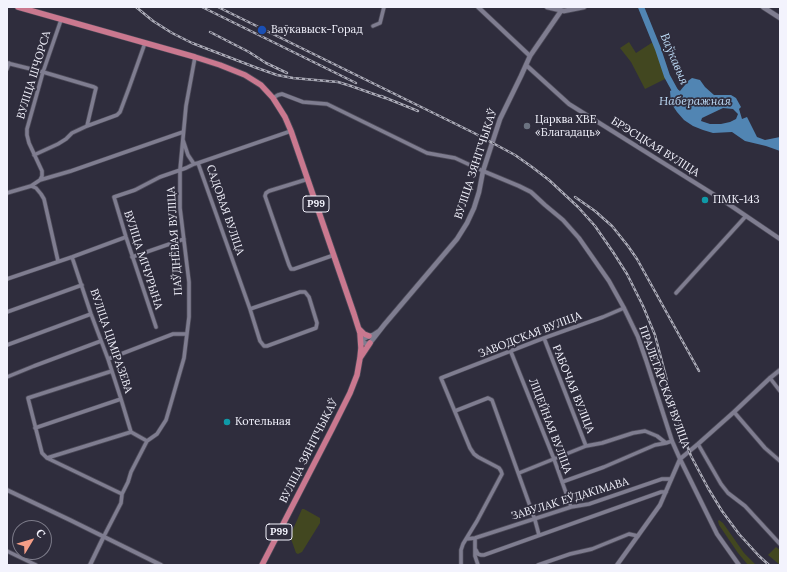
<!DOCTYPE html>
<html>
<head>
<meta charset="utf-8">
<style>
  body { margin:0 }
  #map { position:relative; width:787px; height:572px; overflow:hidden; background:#2f2d3d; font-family:Lora,serif }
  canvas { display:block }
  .frame { position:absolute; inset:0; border:8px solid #f3f3fd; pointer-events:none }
  .north { position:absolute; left:12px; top:520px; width:40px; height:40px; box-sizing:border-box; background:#2f2d3d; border:1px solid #7d7c8a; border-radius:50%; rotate:52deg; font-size:11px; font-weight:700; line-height:16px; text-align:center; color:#f3f3fd }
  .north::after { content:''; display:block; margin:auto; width:14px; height:18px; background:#f49e87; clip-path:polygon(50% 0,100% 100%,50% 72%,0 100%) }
</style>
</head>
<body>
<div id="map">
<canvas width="787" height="572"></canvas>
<div class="frame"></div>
<div class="north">С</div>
</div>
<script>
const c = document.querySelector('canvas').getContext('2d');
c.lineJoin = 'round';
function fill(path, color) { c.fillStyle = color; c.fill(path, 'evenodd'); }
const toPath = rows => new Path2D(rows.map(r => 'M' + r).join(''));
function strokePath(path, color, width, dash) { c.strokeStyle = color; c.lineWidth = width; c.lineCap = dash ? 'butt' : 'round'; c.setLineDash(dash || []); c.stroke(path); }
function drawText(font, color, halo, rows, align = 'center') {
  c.font = font + ' Lora,serif'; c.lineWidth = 3.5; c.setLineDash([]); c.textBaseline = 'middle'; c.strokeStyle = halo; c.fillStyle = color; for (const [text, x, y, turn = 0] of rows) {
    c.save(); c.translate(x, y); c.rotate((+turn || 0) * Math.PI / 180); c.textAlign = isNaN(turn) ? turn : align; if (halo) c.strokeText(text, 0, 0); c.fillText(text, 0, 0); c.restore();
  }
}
fill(toPath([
  [629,42,636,53,653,42,667,78,645,89,631,62,620,48],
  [302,509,304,509,320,518,320,523,302,552,298,554,296,553,290,536],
  [719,520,723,523,744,553,756,565,748,565,738,553,719,525,718,521],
  [776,547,780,550,780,565,768,555]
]), '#424720');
fill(toPath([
  [692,78,700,80,705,87,714,95,731,95,736,98,741,107,739,109,742,119,747,117,757,137,765,140,780,137,780,151,766,146,745,141,732,132,713,133,703,130,693,126,684,120,677,112,671,103,670,91,676,88,680,91,688,81],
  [723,108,733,109,738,114,736,119,730,122,721,124,710,124,701,121,702,118]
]), '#5185b3');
strokePath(toPath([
  [641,7,658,49,667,76,678,96]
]), '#5185b3', 6);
const minor = toPath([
  [373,26,380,23,384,7],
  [7,63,43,72,94,87,96,88,95,92,87,126],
  [7,69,9,63],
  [273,98,278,95,282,94,303,102,327,104,427,153,455,158,483,171],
  [183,140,188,155,194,164],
  [34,155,58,144,66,139,72,133,87,126,117,115,120,112,129,88,145,43],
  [308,179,269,191,266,193,265,196,289,265,291,269,294,269,334,255],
  [40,180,42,176,42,171,29,143,27,135,27,129,43,72,61,20],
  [31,186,36,188,41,194,44,199,58,261],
  [7,193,31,186,40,180,71,171,183,132],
  [72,257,91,314,108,359,121,399,131,432],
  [132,257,184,239],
  [7,279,72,257,126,237],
  [676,293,746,216],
  [624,308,603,317,544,338,441,378,470,448,474,454,478,457,499,468,501,471,502,474,477,521,466,539,475,538,571,507,589,504,662,479,671,479],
  [250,309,260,341,264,346,267,346,316,328,317,323,309,297,305,292,300,292,250,309,198,163,291,131],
  [7,312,82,285],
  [156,327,126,237,114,197,135,190,160,177,186,168,194,164,198,163],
  [544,338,586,446],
  [7,345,91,314],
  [511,352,554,459,571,507],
  [108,359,173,334,186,334],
  [112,371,28,398,42,453,47,458,131,432,147,441],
  [7,377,34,366,101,341],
  [770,378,780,391],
  [455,411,488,398,492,400,535,520,539,535],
  [734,412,765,448,780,461],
  [35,428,121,399],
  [698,444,721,484,728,493,745,506,780,544],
  [47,458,122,494],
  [519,473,586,446,602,443,633,433,645,431,657,436,666,443,672,441],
  [562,482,604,467,655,445,666,443],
  [104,536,121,503,122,494,128,482,131,472,147,441,157,434,166,420,171,403,184,358,189,317,189,282,180,208,180,170,186,106,195,57],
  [475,538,475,556,478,565],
  [476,550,478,554,481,555,484,555,661,492,666,492],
  [7,551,36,565],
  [461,565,461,550,463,544,466,539],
  [538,565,570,554,592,549,629,534,638,536]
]);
const tertiary = toPath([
  [478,7,530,56],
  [526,65,569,104,721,199,780,239],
  [483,171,519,186,531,192,545,205,563,220,579,238,609,281,624,308,638,337,646,360,672,441,680,459,717,534,739,565],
  [7,490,70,520,161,565],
  [90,565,104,536],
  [617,565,660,505,680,459,698,444,734,412,770,378,780,370]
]);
const secondary = toPath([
  [547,7,564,11,584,7],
  [763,7,780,18],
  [379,331,373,335,367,337,361,341,366,344,370,343,384,325,457,239,467,223,474,208,479,192,483,171,500,119,521,76,530,56,561,11]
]);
const primary = toPath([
  [18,7,195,57,220,65,245,75,261,85,273,98,285,117,291,131,354,314,360,333,361,348,360,358,357,375,350,393,332,429,262,565],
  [359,329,364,334,369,336],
  [360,358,370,343]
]);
strokePath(minor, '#4c4a58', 5);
strokePath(tertiary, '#4c4a58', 5.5);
strokePath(secondary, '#4c4a58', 6);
strokePath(primary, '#4c4a58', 7);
strokePath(minor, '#7f7d90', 3.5);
strokePath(tertiary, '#7f7d90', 4);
strokePath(secondary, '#7f7d90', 4.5);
strokePath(primary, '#ca788f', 5.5);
const rail = toPath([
  [136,7,153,21,172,33,192,43,257,68,277,75,293,78,338,82,351,86,385,98],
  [202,7,356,83],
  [218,7,474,133,515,155,532,167,549,180,578,207,595,226,613,252,627,274,643,306,655,335,671,396,685,440,691,456,708,488,722,511,739,534,759,556,769,565],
  [210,32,249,52,266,63,287,73],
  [381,96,418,111],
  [575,197,595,211,604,219,612,226,628,246,637,259,699,371]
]);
strokePath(rail, '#acacb8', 2.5);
strokePath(rail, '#2f2d3d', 1, [3]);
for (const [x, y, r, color] of [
  [262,30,5,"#1a4fb4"],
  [527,126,4,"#6b7280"],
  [705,200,4,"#0f9aa8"],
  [227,422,4,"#0f9aa8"]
]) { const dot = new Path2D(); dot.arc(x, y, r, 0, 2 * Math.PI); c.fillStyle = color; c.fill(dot); strokePath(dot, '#2f2d3d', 1.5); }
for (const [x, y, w] of [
  [316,204,26],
  [279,532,26]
]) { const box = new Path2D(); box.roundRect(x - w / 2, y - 8, w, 16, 3); c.fillStyle = '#2f2d3d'; c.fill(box); strokePath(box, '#f3f3fd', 1); }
drawText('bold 10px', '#f3f3fd', null, [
  ["Р99",316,204],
  ["Р99",279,532]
]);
drawText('11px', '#f3f3fd', '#2f2d3d', [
  ["Ваўкавыск-Горад",271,30],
  ["Царква ХВЕ",535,120],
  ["«Благадаць»",535,133],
  ["ПМК-143",713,200],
  ["Котельная",235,422]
], 'left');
drawText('11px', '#f3f3fd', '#2f2d3d', [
  ["ВУЛІЦА ШЧОРСА",34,75,-73],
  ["БРЭСЦКАЯ ВУЛІЦА",655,147,32],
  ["ВУЛІЦА ЗЯНІТЧЫКАЎ",476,164,-72],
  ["САДОВАЯ ВУЛІЦА",225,210,71],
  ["ПАЎДНЁВАЯ ВУЛІЦА",175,241,-94],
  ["ВУЛІЦА МІЧУРЫНА",143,260,72],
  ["ЗАВОДСКАЯ ВУЛІЦА",530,335,-21],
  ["ВУЛІЦА ЦІМІРАЗЕВА",111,341,71],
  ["ПРАЛЕТАРСКАЯ ВУЛІЦА",664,387,70],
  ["РАБОЧАЯ ВУЛІЦА",573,389,68],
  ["ЛІЦЕЙНАЯ ВУЛІЦА",550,426,69],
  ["ВУЛІЦА ЗЯНІТЧЫКАЎ",309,451,-63],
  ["ЗАВУЛАК ЕЎДАКІМАВА",570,499,-17]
]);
drawText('italic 12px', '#bcd9f4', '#2f2d3d', [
  ["Ваўкавыя",674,59,67],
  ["Наберажная",695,102]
]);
</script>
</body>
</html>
